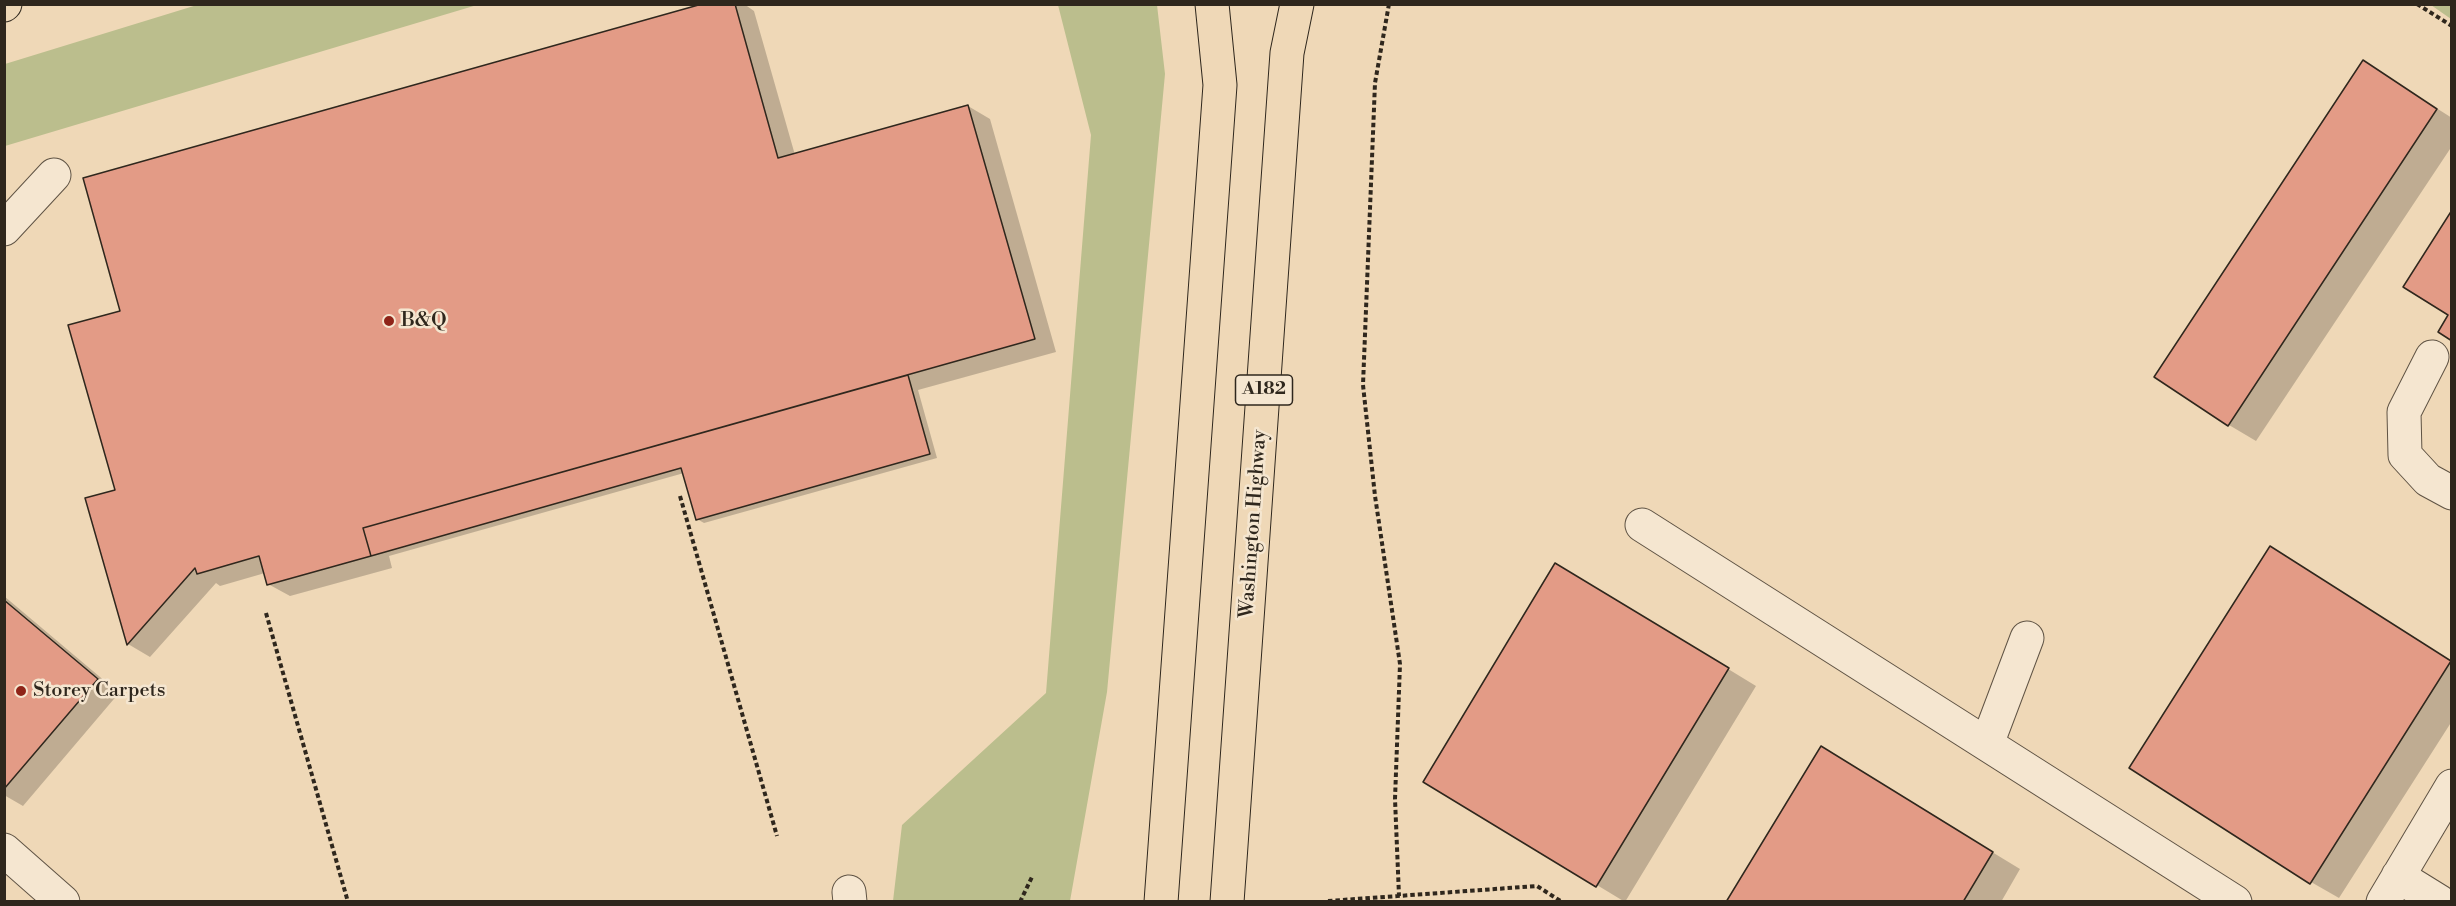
<!DOCTYPE html>
<html>
<head>
<meta charset="utf-8">
<style>
  body { margin:0 }
  #map { position:relative; width:2456px; height:906px; overflow:hidden; background:#efd8b7; font-family:"Libre Bodoni",serif }
  canvas { display:block }
  .frame { position:absolute; inset:0; border:6px solid #2f271d; pointer-events:none }
</style>
</head>
<body>
<div id="map">
<canvas width="2456" height="906"></canvas>
<div class="frame"></div>
</div>
<script>
const c = document.querySelector('canvas').getContext('2d');
c.lineJoin = 'round';
function fill(path, color) { c.fillStyle = color; c.fill(path, 'evenodd'); }
const toPath = rows => new Path2D(rows.map(r => 'M' + r).join(''));
function strokePath(path, color, width, dash) { c.strokeStyle = color; c.lineWidth = width; c.lineCap = dash ? 'butt' : 'round'; c.setLineDash(dash || []); c.stroke(path); }
function drawText(font, color, halo, rows, align = 'center') {
  c.font = font + ' "Libre Bodoni",serif'; c.lineWidth = 5; c.setLineDash([]); c.textBaseline = 'middle'; c.strokeStyle = halo; c.fillStyle = color; for (const [text, x, y, turn = 0] of rows) {
    c.save(); c.translate(x, y); c.rotate((+turn || 0) * Math.PI / 180); c.textAlign = isNaN(turn) ? turn : align; if (halo) c.strokeText(text, 0, 0); c.fillText(text, 0, 0); c.restore();
  }
}
fill(toPath([
  [197,5,198,4,477,5,5,146,5,64],
  [1058,5,1157,5,1165,74,1107,692,1070,901,893,901,902,825,1046,693,1091,135],
  [2431,5,2451,5,2451,19]
]), '#bbbe8d');
fill(toPath([
  [708,4,744,4,754,11,795,155,968,106,990,119,1056,352,918,390,937,458,704,523,697,519,684,473,389,556,392,568,290,596,268,584,265,573,220,586,216,583,150,657,128,644,87,500,117,491,122,312],
  [2364,62,2452,118,2452,146,2256,441,2229,425],
  [2298,564,2452,662,2452,721,2339,898,2311,882],
  [1584,581,1756,686,1625,902,1425,781],
  [4,596,119,693,23,806,4,795],
  [1849,765,2020,869,2001,902,1728,902]
]), '#0003');
const building = toPath([
  [702,4,735,4,778,158,968,105,1035,339,363,528,371,556,267,585,259,556,197,574,195,568,127,645,85,498,115,490,68,325,120,311,83,178,702,4],
  [2363,60,2437,109,2228,426,2154,377,2363,60],
  [2452,210,2452,341,2438,332,2448,315,2403,287,2452,210],
  [908,375,930,454,696,520,681,468,371,556,363,528,908,375],
  [2270,546,2451,661,2310,884,2129,768,2270,546],
  [1555,563,1729,668,1596,887,1423,782,1555,563],
  [4,600,98,679,4,789,4,600],
  [1821,746,1993,852,1963,902,1726,902,1821,746]
]);
fill(building, '#e39b86');
strokePath(building, '#2f271d', 1.5);
const minor = toPath([
  [4,229,54,175],
  [2432,357,2404,412,2405,455,2428,480,2452,493],
  [1642,525,2235,902],
  [1987,744,2027,638],
  [4,850,63,902],
  [2398,876,2440,902],
  [849,892,850,902],
  [2383,902,2452,786]
]);
const major = toPath([
  [1161,902,1220,85,1212,4],
  [1227,902,1287,53,1297,4]
]);
const highway = toPath([
  [4,5,5,4]
]);
strokePath(minor, '#5f5344', 35);
strokePath(major, '#2f271d', 35);
strokePath(highway, '#2f271d', 35);
strokePath(toPath([
  [1389,4,1375,83,1363,385,1375,496,1400,664,1395,799,1399,896],
  [2417,4,2452,26],
  [680,496,777,836],
  [266,613,348,902],
  [1328,901,1537,886,1562,902],
  [1020,902,1032,877]
]), '#2f271d', 4, [4.5, 3]);
strokePath(minor, '#f5e6d0', 33);
strokePath(major, '#efd8b7', 33);
strokePath(highway, '#efd8b7', 33);
for (const [x, y, r, color] of [
  [389,321,6,"#8f2418"],
  [21,691,6,"#8f2418"]
]) { const dot = new Path2D(); dot.arc(x, y, r, 0, 2 * Math.PI); c.fillStyle = color; c.fill(dot); strokePath(dot, '#f5e6d0', 2); }
for (const [x, y, w] of [
  [1264,390,57]
]) { const box = new Path2D(); box.roundRect(x - w / 2, y - 15, w, 30, 4.5); c.fillStyle = '#f5e6d0'; c.fill(box); strokePath(box, '#2f271d', 1.5); }
drawText('bold 18px', '#2f271d', null, [
  ["A182",1264,390]
]);
drawText('20px', '#2f271d', '#f5e6d0', [
  ["B&Q",401,321],
  ["Storey Carpets",33,691]
], 'left');
drawText('20px', '#2f271d', '#f5e6d0', [
  ["Washington Highway",1254,524,-86]
]);
</script>
</body>
</html>
